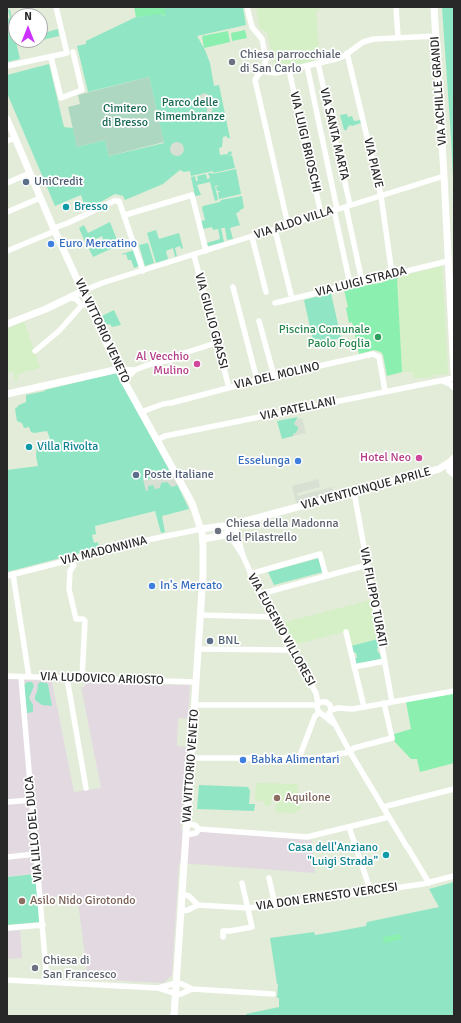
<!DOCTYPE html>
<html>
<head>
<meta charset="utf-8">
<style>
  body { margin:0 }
  #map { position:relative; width:461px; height:1023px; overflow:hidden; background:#e2ecd8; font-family:Signika,sans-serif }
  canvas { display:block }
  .frame { position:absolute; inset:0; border:8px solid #282828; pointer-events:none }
  .north { position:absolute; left:8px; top:8px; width:40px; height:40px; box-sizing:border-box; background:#fff; border:1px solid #a9a9a9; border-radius:50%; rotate:0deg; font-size:11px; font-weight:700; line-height:16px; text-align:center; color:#282828 }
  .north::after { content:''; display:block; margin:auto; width:14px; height:18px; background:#ce32ff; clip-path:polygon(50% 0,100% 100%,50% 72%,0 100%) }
</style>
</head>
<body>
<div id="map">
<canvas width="461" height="1023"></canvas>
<div class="frame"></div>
<div class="north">N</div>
</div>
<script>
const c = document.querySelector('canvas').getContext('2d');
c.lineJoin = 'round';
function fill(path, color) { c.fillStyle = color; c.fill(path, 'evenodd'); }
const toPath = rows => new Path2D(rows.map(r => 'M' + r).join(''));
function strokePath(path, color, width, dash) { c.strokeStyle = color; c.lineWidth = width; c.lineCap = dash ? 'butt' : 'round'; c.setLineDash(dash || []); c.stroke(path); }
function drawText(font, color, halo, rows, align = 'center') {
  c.font = font + ' Signika,sans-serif'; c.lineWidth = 3.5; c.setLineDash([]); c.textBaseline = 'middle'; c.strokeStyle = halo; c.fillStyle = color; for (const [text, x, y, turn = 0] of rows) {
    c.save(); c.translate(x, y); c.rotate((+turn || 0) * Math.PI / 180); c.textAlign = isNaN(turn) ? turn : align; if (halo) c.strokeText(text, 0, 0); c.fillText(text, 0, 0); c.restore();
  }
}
fill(toPath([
  [7,679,52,681,74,792,101,788,81,687,85,687,85,683,190,685,188,719,178,718,177,746,187,747,181,830,312,840,315,873,179,863,172,975,164,983,88,979,77,895,42,898,40,873,7,877],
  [20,930,22,958,7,959,7,931]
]), '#e3dae1');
fill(toPath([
  [256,7,319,7,319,10,316,11,319,54,315,54,316,60,276,70,267,32,260,29],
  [442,266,448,374,434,375,434,377,413,378,413,372,402,372,397,277],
  [24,322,40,368,17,374,18,381,15,382,14,372,7,373,7,329],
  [371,600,378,639,351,646,348,631,294,645,282,623],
  [256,783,297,784,301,809,294,813,275,812,276,801,271,801,271,806,264,805,264,801,255,800]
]), '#d5efc6');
fill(toPath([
  [164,7,243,7,246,25,197,36,205,50,210,63,214,86,219,85,230,138,227,138,227,136,223,137,222,147,219,148,220,155,228,154,228,152,231,151,232,154,227,156,232,155,235,168,213,173,213,171,191,176,190,171,184,172,180,170,163,184,125,200,123,196,115,194,86,210,81,195,55,206,7,93,7,75,49,64,64,127,73,128,77,147,105,140,109,156,164,143,149,77,88,92,77,46,86,44,86,41,136,17,152,14,160,14,165,16],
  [442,7,454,7,454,199,451,138],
  [10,9,12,20,16,20,16,40,21,41,16,42,20,59,7,62,7,19,10,18,8,10],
  [42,26,44,33,58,29,59,36,38,41,38,40,40,40,40,27],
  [347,114,348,117,352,116,354,121,361,120,361,123,352,126,350,125,347,128,347,130,344,130,340,115],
  [236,169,241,194,219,199,218,193,220,191,217,191,216,187,219,185,215,186,218,200,215,201,210,182,197,185,201,195,195,196,191,177,195,176,196,181,198,181,197,176,206,174,207,179,210,178,208,173,212,173,212,174],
  [242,196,244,208,240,210,239,212,236,213,240,225,230,228,233,239,227,240,225,228,221,228,224,242,208,246,207,243,220,239,218,229,213,230,212,227,203,229,201,221,205,220,202,208,203,206,220,202,221,200],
  [110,222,119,245,93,257,89,249,93,247,93,244,103,239,102,236,86,244,79,228,84,225,88,233],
  [156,230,159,239,179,233,183,248,181,249,180,246,175,248,177,256,175,257,173,248,166,251,168,259,156,263,147,233],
  [148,243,154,263,145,266,139,245],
  [134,250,139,266,134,268,131,260,128,260,126,254,122,255,122,254],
  [331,293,341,338,314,345,304,300],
  [114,310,121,325,112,327,110,324,106,325,102,316],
  [116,373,178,486,189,509,162,516,165,532,161,533,155,511,95,526,96,534,92,535,94,543,98,542,99,548,7,572,7,470,38,466,36,456,37,444,50,439,47,431,34,433,31,432,29,427,24,428,22,423,17,421,15,409,19,405,26,402,26,395,45,391,45,390],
  [298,417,294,424,299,427,296,433,293,434,293,436,282,439,277,421],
  [319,558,323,572,274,585,268,572],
  [378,639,379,647,377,649,378,652,380,654,381,659,356,664,355,659,357,657,356,653,353,652,351,646],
  [27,682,32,682,34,686,29,698,33,705,33,712,27,713,24,685],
  [40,682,46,683,48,684,52,706,42,705,35,700,35,696,37,692,38,684],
  [199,785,248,787,250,791,249,804,255,804,254,811,197,809],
  [35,874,40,922,7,925,7,877],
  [454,882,454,1016,246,1016,246,1014,279,1007,279,998,277,998,278,984,277,984,270,938,314,932,315,935,334,932,366,926,367,922,439,907,429,889]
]), '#90e6c4');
fill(toPath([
  [149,77,164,142,109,156,105,140,77,147,68,107,80,104,78,95]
]), '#aed7c1');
fill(toPath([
  [134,7,164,7,166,16,160,14,136,17],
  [245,30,247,38,232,41,231,33],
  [228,31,230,42,204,48,202,36],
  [397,277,402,372,387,376,383,355,381,352,374,350,359,354,352,322,349,323,346,308,348,307,344,290,384,282,384,280],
  [454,692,454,763,420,772,417,759,411,759,394,741,395,741,394,734,411,729,406,702],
  [400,934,402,939,384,943,383,937]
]), '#8befb0');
fill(toPath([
  [204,93,207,94,210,97,209,104,213,110,210,113,207,112,207,107,200,104,199,101,199,96],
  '170 149a7 7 0 1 1 14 0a7 7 0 1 1-14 0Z',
  [302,418,306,433,293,436,293,434,296,433,299,428,294,424,297,419],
  [172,471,179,484,172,487,167,482,161,483,160,488,155,489,153,485,148,486,148,491,146,491,143,479,157,479,158,475],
  [318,479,320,487,297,493,298,496,332,487,335,497,297,507,292,486]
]), '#d8e0d3');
strokePath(toPath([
  [247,7,252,27,262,39,266,59,263,70,258,75,255,80,288,225],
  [396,7,398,37],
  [347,53,381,196,392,274],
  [51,57,61,98,82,90,73,52],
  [318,63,350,205],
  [7,66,67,53,56,7],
  [307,66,337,209],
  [263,70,267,72,276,73,336,59,344,56,363,42,374,39,436,36],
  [289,70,321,214],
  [7,141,15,138],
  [7,183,30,173],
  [346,207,362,281],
  [334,210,350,284],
  [7,212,40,198],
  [125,215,192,195,206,251],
  [54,228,68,223,114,201,119,201,143,271],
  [275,230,292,299],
  [252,237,266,292],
  [7,251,55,231],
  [194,255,229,388],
  [233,287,257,380],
  [83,291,102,283,444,176],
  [71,298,76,299,82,305],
  [275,303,448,261],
  [259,321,274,376],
  [35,351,59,331,82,305,89,304],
  [160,362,171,360,178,356],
  [119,369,135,370],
  [124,381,135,370,145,366,158,362,170,357,178,355,216,343],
  [442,381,450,384,454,388],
  [141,412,163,404,171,403,274,376,373,354,379,357,385,391],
  [157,440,165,436,454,378],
  [354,492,392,702],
  [243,556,231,537,230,532,231,527,236,530,243,556,260,594,316,693,318,704,317,707,318,711,333,723],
  [72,560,74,565,70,571,69,589,76,619,83,619,85,621,82,678],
  [13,574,29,677],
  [250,574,320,554,326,576],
  [7,576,152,539,201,529],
  [260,594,367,565],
  [200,615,272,617],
  [346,632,364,707],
  [198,649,292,650],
  [354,667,385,661],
  [7,676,196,682],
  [21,677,47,982],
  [67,678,86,788],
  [318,704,321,702,326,702,330,705,331,710],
  [195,705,317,705],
  [331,710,338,708,353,709,454,691],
  [329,713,350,752,407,847],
  [350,752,354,748,392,738,384,703],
  [191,758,299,758,313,721,315,716,319,713],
  [299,758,315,758,350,752],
  [7,802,31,800],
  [383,807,454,789],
  [187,824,195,825,199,829],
  [349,827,371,892],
  [199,829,307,837,389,817],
  [186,835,196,833,199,829],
  [408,848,429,883],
  [7,857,36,854],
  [269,878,275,905],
  [182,894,189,896,198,905],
  [181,911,188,910,198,905,248,908,275,905,423,884,454,876],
  [7,928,43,925],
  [223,937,223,931,230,931,252,927,242,883],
  [7,980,158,988,176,994,181,994,192,989],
  [158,988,176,983,182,984,192,989,273,994]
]), '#fff', 5.5);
strokePath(toPath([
  [434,7,444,176,454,373],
  [7,119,52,225,124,381,192,503,202,533,203,546,203,575,174,1016],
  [7,324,46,309,83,291],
  [7,394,119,369],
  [454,458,450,462,449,466,450,471,454,474],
  [201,529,222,526,231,527],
  [203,539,225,535,234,524,238,523,439,469,450,462]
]), '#fff', 7);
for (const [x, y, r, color] of [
  [232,62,4,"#6b7280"],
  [26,182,4,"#5c6f8a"],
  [66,207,4,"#0f9aa8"],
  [51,244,4,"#3f7fe0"],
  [378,337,4,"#2e9e5b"],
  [197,364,4,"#d1479c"],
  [29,447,4,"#0f9aa8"],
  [419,458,4,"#d1479c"],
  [298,461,4,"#3f7fe0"],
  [136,475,4,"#5c6f8a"],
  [218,531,4,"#6b7280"],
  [152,586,4,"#3f7fe0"],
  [210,641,4,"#5c6f8a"],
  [243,760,4,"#3f7fe0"],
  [277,798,4,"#8d6e63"],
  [386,855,4,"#0f9aa8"],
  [22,901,4,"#8d6e63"],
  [35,968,4,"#6b7280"]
]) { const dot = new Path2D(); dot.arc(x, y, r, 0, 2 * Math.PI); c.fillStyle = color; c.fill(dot); strokePath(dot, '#fff', 1.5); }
drawText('12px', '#5b616d', '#fff', [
  ["Chiesa parrocchiale",240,55],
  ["di San Carlo",240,69],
  ["Chiesa della Madonna",226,524],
  ["del Pilastrello",226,538],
  ["Chiesa di",43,961],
  ["San Francesco",43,975]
], 'left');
drawText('12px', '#282828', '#fff', [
  ["VIA ACHILLE GRANDI",439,91,-94],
  ["VIA SANTA MARTA",334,134,77],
  ["VIA LUIGI BRIOSCHI",305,142,77],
  ["VIA PIAVE",373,163,77],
  ["VIA ALDO VILLA",294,223,-18],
  ["VIA LUIGI STRADA",361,282,-14],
  ["VIA GIULIO GRASSI",211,321,75],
  ["VIA VITTORIO VENETO",102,331,65],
  ["VIA DEL MOLINO",277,376,-13],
  ["VIA PATELLANI",298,409,-12],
  ["VIA VENTICINQUE APRILE",366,489,-15],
  ["VIA MADONNINA",104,551,-14],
  ["VIA FILIPPO TURATI",373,597,79],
  ["VIA EUGENIO VILLORESI",281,630,61],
  ["VIA LUDOVICO ARIOSTO",102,679,2],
  ["VIA VITTORIO VENETO",191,766,-86],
  ["VIA LILLO DEL DUCA",34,829,-95],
  ["VIA DON ERNESTO VERCESI",327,897,-8]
]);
drawText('12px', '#156852', '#fff', [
  ["Parco delle",190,103],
  ["Rimembranze",190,117],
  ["Cimitero",125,109],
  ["di Bresso",125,123]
]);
drawText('12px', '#4e5e75', '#fff', [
  ["UniCredit",34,182],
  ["Poste Italiane",144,475],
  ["BNL",218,641]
], 'left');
drawText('12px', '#0d838f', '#fff', [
  ["Bresso",74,207],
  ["Villa Rivolta",37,447],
  ["Casa dell'Anziano",378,848,"right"],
  ["\"Luigi Strada\"",378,862,"right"]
], 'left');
drawText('12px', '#366cbe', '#fff', [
  ["Euro Mercatino",59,244],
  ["Esselunga",290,461,"right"],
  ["In's Mercato",160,586],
  ["Babka Alimentari",251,760]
], 'left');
drawText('12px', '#27864d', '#fff', [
  ["Piscina Comunale",370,330],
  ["Paolo Foglia",370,344]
], 'right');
drawText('12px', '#b23c85', '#fff', [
  ["Al Vecchio",189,357],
  ["Mulino",189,371],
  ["Hotel Neo",411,458]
], 'right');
drawText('12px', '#785e54', '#fff', [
  ["Aquilone",285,798],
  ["Asilo Nido Girotondo",30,901]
], 'left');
</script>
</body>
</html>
